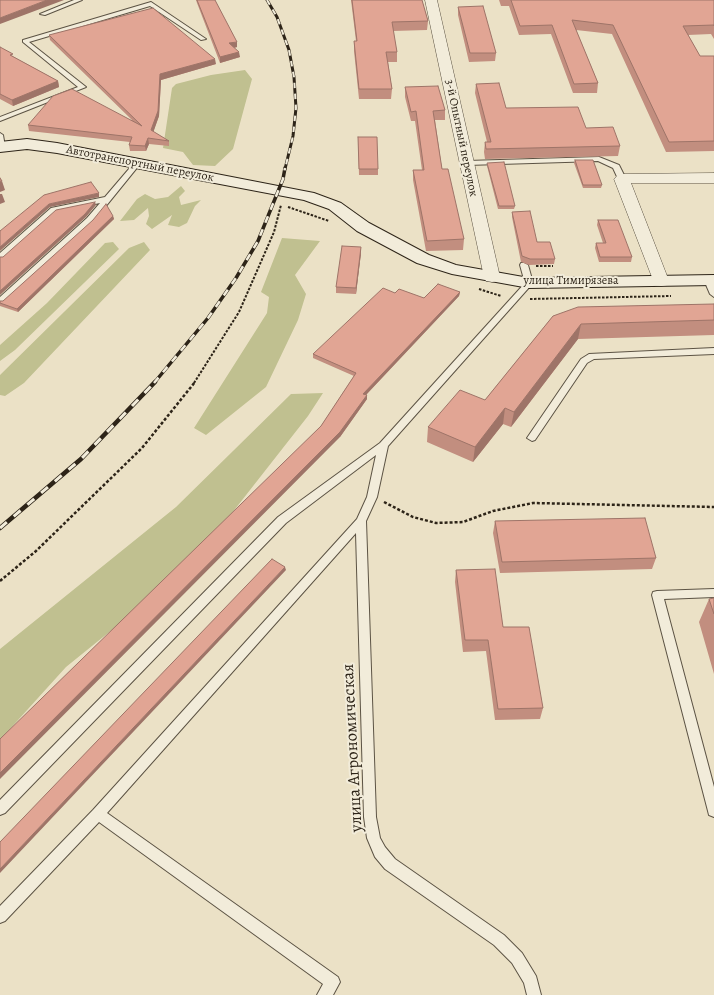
<!DOCTYPE html>
<html>
<head>
<meta charset="utf-8">
<style>
  body { margin:0 }
  canvas { display:block; background:#ebe1c6 }
</style>
</head>
<body>
<canvas width="714" height="995"></canvas>
<script>
const c = document.querySelector('canvas').getContext('2d');
c.lineJoin = 'round';
function fill(path, color) { c.fillStyle = color; c.fill(path, 'evenodd'); }
const toPath = rows => new Path2D(rows.map(r => 'M' + r).join(''));
function strokePath(path, color, width, dash) { c.strokeStyle = color; c.lineWidth = width; c.lineCap = dash ? 'butt' : 'round'; c.setLineDash(dash || []); c.stroke(path); }
function drawText(font, color, halo, rows, align = 'center') {
  c.font = font + ' Alegreya,serif'; c.lineWidth = 4; c.setLineDash([]); c.textBaseline = 'middle'; c.strokeStyle = halo; c.fillStyle = color; for (const [text, x, y, turn = 0] of rows) {
    c.save(); c.translate(x, y); c.rotate((+turn || 0) * Math.PI / 180); c.textAlign = isNaN(turn) ? turn : align; if (halo) c.strokeText(text, 0, 0); c.fillText(text, 0, 0); c.restore();
  }
}
fill(toPath([
  [245,70,252,79,233,149,215,166,193,165,183,152,163,148,172,88,176,84,211,75],
  [181,186,185,191,179,197,181,205,201,200,195,206,187,223,179,227,168,225,172,215,152,229,146,224,149,216,148,208,134,220,120,221,137,199,145,194,155,199,168,197],
  [282,238,320,241,295,275,306,294,298,320,266,387,206,435,194,428,267,313,269,297,261,292],
  [113,242,119,249,15,350,0,361,0,345,47,303,105,243],
  [144,242,150,250,24,383,5,396,0,395,0,375,129,248],
  [323,393,308,416,221,527,181,574,66,667,0,740,0,649,176,507,291,394]
]), '#c0c090');
const lane = toPath([
  [74,0,82,0,45,15,40,14,74,0],
  [151,2,206,39,201,40,150,6,29,42,86,87,0,121,0,117,78,87,23,42,23,40,151,2],
  [0,133,3,135,5,147,0,147,0,133],
  [599,157,619,165,626,179,625,181,619,181,613,168,598,161,467,165,463,163,467,161,599,157],
  [134,163,140,164,93,222,3,303,0,304,0,297,87,218,100,203,56,212,3,259,0,259,0,253,51,208,105,197,134,163],
  [521,263,524,263,528,265,533,283,388,446,377,497,366,521,376,817,380,838,385,847,395,859,504,935,522,953,536,976,541,995,527,995,524,983,512,963,494,945,385,869,375,857,367,838,364,817,356,533,107,813,338,977,340,982,333,995,317,995,323,984,99,822,5,921,0,923,0,906,93,810,357,519,367,497,376,455,286,523,5,813,0,815,0,800,278,517,380,443,525,283,520,265,521,263],
  [705,278,708,278,712,280,714,285,714,297,710,294,704,280,705,278],
  [714,348,714,354,594,359,587,363,535,440,532,441,527,438,581,359,589,354,714,348],
  [714,589,714,597,664,599,714,787,714,817,709,815,708,811,652,595,653,592,657,591,714,589]
]);
const street = toPath([
  [425,0,437,0,500,277,498,281,492,282,486,281,484,277,425,0],
  [714,173,714,183,631,183,669,281,667,285,661,286,655,285,614,179,617,176,622,174,714,173]
]);
const secondary = toPath([
  [27,139,57,143,314,193,341,203,369,223,429,255,456,265,529,278,714,275,714,285,529,288,452,274,417,263,357,231,329,209,304,200,57,153,27,149,0,152,0,142,27,139]
]);
strokePath(lane, '#5c5344', 2);
strokePath(street, '#5c5344', 1);
strokePath(secondary, '#2d2418', 2);
strokePath(toPath([
  [288,207,329,221],
  [536,266,553,266],
  [479,289,501,296],
  [530,299,671,296],
  [194,383,239,312,274,232,281,205]
]), '#2d2418', 2, [2.5, 1.5]);
strokePath(toPath([
  [384,502,413,517,436,523,463,522,493,511,533,503,714,507],
  [0,581,36,551,142,448,195,382]
]), '#2d2418', 2.5, [3, 2]);
fill(lane, '#f2ecda');
fill(street, '#f2ecda');
fill(secondary, '#f2ecda');
const railFar2 = toPath([
  [267,0,277,17,289,50,294,77,296,108,293,136,285,169]
]);
const railFar1 = toPath([
  [154,383,208,318,236,278,258,241,283,179,285,168]
]);
const rail = toPath([
  [0,528,81,459,155,382]
]);
strokePath(railFar2, '#2d2418', 3);
strokePath(railFar1, '#2d2418', 3.5);
strokePath(rail, '#2d2418', 4.5);
strokePath(railFar2, '#f2ecda', 2, [5.5]);
strokePath(railFar1, '#f2ecda', 2.5, [7]);
strokePath(rail, '#f2ecda', 3, [9]);
fill(toPath([
  [196,0,215,0,237,47,234,48,240,57,220,63,197,3],
  [351,0,422,0,428,21,427,30,393,31,397,52,397,62,388,62,392,89,391,99,359,99,354,51,354,41,356,41],
  [499,0,714,0,714,39,711,34,688,35,700,56,714,56,714,151,666,152,612,34,576,30,598,83,597,93,573,93,551,34,519,35,509,6,501,6],
  [458,7,496,53,495,61,469,62,458,15],
  [49,35,216,64,161,80,159,116,153,132,169,141,169,146,149,144,146,151,130,151,129,145,130,142,29,131,28,125,132,120,50,40],
  [0,47,14,57,58,81,59,87,13,106,0,99],
  [476,84,506,108,586,128,620,146,618,156,485,159,484,152,485,142,487,142,475,93],
  [405,87,445,110,445,120,435,120,442,169,464,239,463,250,426,251,413,180,413,170,422,170,415,121,411,121,405,97],
  [358,137,378,169,378,175,359,175],
  [575,160,602,185,601,188,583,188,574,163],
  [487,163,515,206,514,209,498,209,487,166],
  [512,212,537,242,555,259,554,264,529,265,521,262,512,217],
  [113,216,114,219,18,312,0,306,0,301,3,301],
  [598,220,632,257,631,262,599,262,595,248,596,243,603,243,597,225],
  [361,247,361,253,356,294,336,293,336,287],
  [460,292,459,296,366,395,367,399,340,437,321,426,354,376,313,358,313,354,395,293,424,298],
  [714,304,714,335,578,339,511,427,503,424,473,462,427,442,428,427,485,400,553,316],
  [495,521,656,558,652,569,500,573,493,533],
  [456,570,503,627,543,708,540,719,495,720,486,651,463,652,455,582],
  [714,598,714,674,699,622,709,599]
]), '#c28e7f');
fill(toPath([
  [47,0,64,0,0,24,0,18],
  [237,42,237,47,229,49,229,43],
  [239,52,240,57,220,63,220,57],
  [215,59,216,64,161,80,159,116,152,136,151,130,160,74],
  [58,81,59,87,13,106,12,100],
  [148,138,149,144,146,151,145,146],
  [2,181,5,190,0,192,0,182],
  [99,193,99,197,50,207,0,251,0,247,49,204],
  [0,194,2,194,5,202,0,204],
  [95,202,96,205,86,217,0,295,0,291],
  [113,216,114,219,18,312,17,309],
  [361,247,361,253,356,294,356,288],
  [460,292,459,296,363,398,363,394],
  [581,324,578,339,511,427,514,412],
  [367,395,367,399,340,437,0,779,0,773],
  [505,408,503,424,473,462,475,447],
  [285,567,286,570,0,873,0,869]
]), '#9e7468');
const building = toPath([
  [0,0,47,0,0,18,0,0],
  [197,0,215,0,237,42,229,43,239,52,220,57,197,0],
  [352,0,422,0,428,21,392,22,397,52,386,52,392,89,359,89,354,41,357,41,352,0],
  [511,0,714,0,714,26,714,25,683,26,700,56,714,56,714,141,669,142,613,25,572,20,598,83,574,84,552,25,520,26,511,0],
  [483,6,496,53,470,53,458,7,483,6],
  [153,8,215,59,160,74,158,111,151,130,169,141,148,138,145,146,129,145,132,137,28,125,53,96,72,89,142,126,49,35,153,8],
  [0,47,13,54,10,55,58,81,12,100,0,94,0,47],
  [499,83,506,108,578,107,586,128,613,127,620,146,486,149,485,142,491,142,476,84,499,83],
  [438,86,445,110,433,111,442,169,448,169,464,239,427,241,413,170,424,170,416,111,411,112,405,87,438,86],
  [358,137,377,137,378,169,359,169,358,137],
  [575,160,593,160,602,185,583,185,575,160],
  [504,162,515,206,499,206,487,163,504,162],
  [0,178,2,181,0,182,0,178],
  [91,182,99,193,49,204,0,247,0,231,44,195,91,182],
  [95,202,85,214,0,291,0,257,3,257,56,210,95,202],
  [106,204,113,216,17,309,0,303,0,301,3,301,93,220,106,204],
  [530,211,537,242,550,242,555,259,530,259,522,256,512,212,530,211],
  [598,220,618,220,632,257,600,257,596,243,606,243,598,220],
  [342,246,361,247,356,288,336,287,342,246],
  [438,284,460,292,363,394,367,395,340,432,0,773,0,739,321,426,356,373,313,354,383,288,395,293,399,289,424,298,438,284],
  [714,304,714,320,581,324,514,412,505,408,475,447,428,427,460,390,485,400,553,316,578,307,714,304],
  [645,518,656,558,502,562,495,521,645,518],
  [272,559,285,567,0,869,0,842,272,559],
  [495,569,503,627,529,627,543,708,498,709,488,640,465,640,456,570,495,569],
  [714,598,714,614,709,599,714,598]
]);
fill(building, '#e1a594');
strokePath(building, '#9e7468', 1);
drawText('12px', '#2d2418', '#f2ecda', [
  ["3-й Опытный переулок",461,138,78],
  ["Автотранспортный переулок",140,164,11],
  ["улица Тимирязева",571,281]
]);
drawText('17px', '#2d2418', '#f2ecda', [
  ["улица Агрономическая",353,748,-93]
]);
</script>
</body>
</html>
